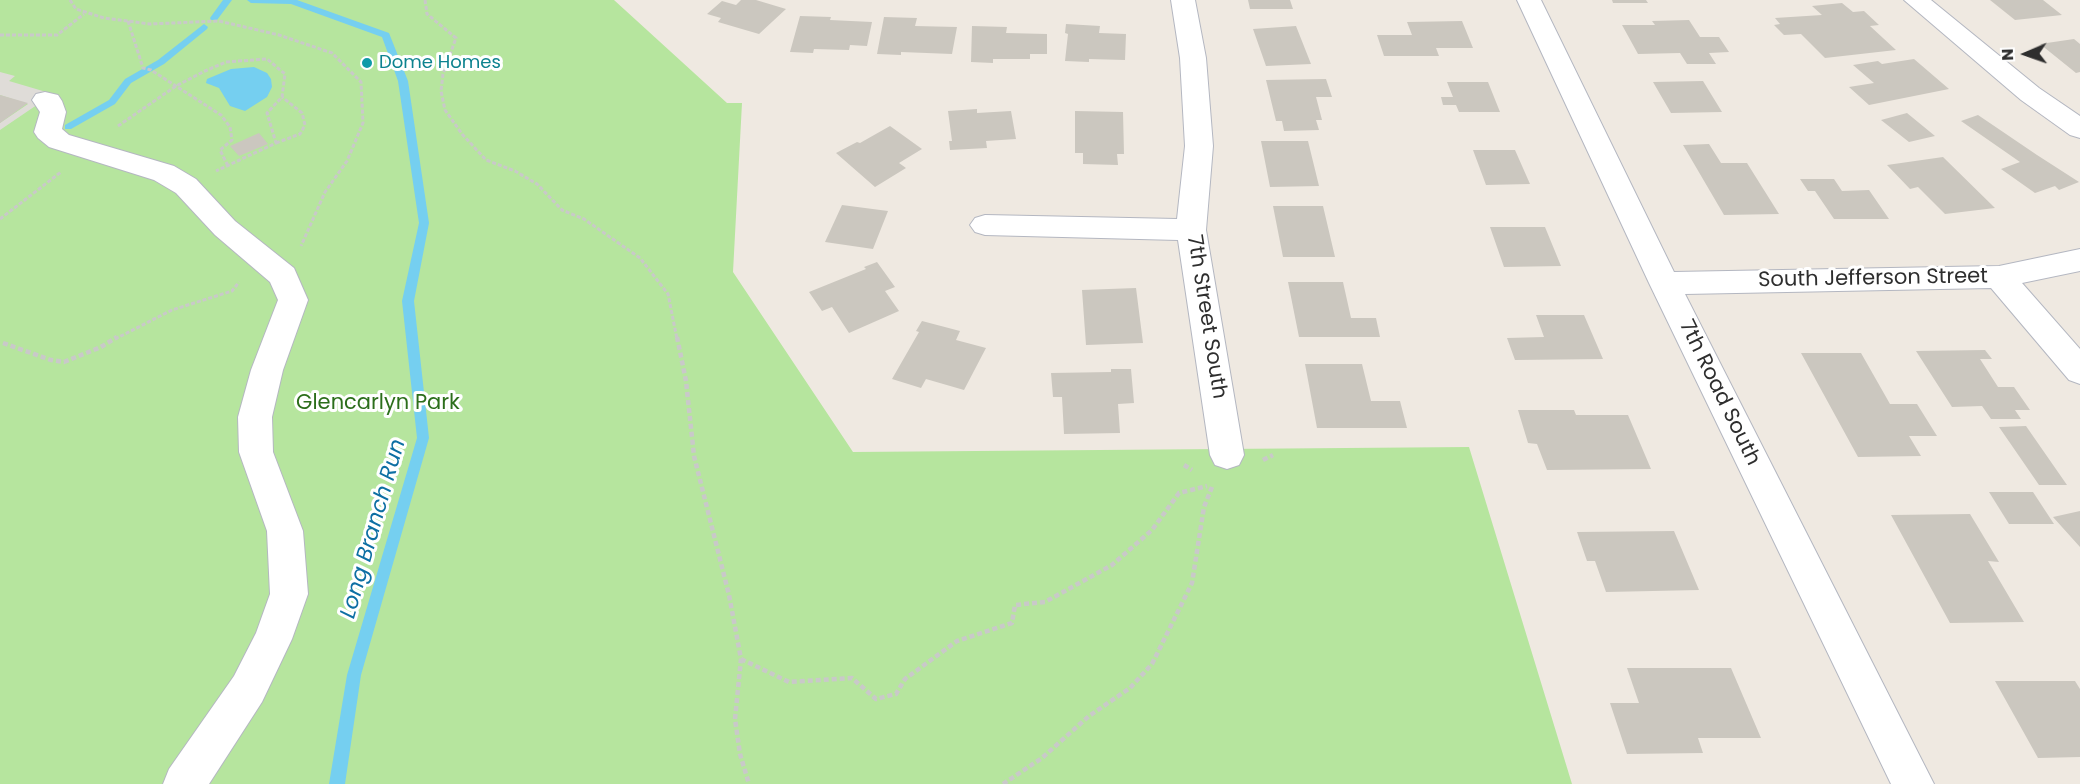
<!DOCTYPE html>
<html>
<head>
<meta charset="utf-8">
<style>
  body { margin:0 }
  #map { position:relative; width:2080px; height:784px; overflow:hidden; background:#efe9e1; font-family:Poppins,sans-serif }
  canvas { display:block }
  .north { position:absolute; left:1996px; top:24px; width:60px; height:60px; -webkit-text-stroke:4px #fff; paint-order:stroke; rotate:268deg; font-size:16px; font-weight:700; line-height:24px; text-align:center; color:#2e2e2e }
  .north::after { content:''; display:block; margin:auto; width:21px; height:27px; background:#2e2e2e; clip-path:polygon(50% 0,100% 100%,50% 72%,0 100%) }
</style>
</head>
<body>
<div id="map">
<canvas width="2080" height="784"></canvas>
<div class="north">N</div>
</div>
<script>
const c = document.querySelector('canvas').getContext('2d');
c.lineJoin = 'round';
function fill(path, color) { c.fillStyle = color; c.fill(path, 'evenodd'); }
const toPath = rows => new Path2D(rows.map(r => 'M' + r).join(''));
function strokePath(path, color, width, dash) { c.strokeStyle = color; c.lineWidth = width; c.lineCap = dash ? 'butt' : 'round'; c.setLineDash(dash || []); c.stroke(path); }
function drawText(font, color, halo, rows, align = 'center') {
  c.font = font + ' Poppins,sans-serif'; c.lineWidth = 6; c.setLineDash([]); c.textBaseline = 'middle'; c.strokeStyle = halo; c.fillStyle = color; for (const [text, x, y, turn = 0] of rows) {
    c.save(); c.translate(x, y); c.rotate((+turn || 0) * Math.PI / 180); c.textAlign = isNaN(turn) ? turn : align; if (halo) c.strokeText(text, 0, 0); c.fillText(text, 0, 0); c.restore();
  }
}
fill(toPath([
  [0,0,614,0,727,103,742,103,733,272,853,452,1469,447,1572,784,0,784]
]), '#b6e59e');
fill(toPath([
  [0,72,15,76,9,81,53,94,0,130,0,123,28,104,0,95]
]), '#dfdcd8');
fill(toPath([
  [254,67,267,73,271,79,272,87,267,97,245,111,230,106,219,88,206,83,207,79,231,69]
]), '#75cff0');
fill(toPath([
  [223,0,232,0,217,20,211,20,210,18,223,0],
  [247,0,297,0,389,33,408,81,429,223,414,301,429,438,361,675,345,784,329,784,347,675,417,438,402,301,419,223,398,81,382,37,291,4,251,3,247,0],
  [204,24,208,27,207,29,164,64,131,83,115,104,71,129,65,129,65,125,109,100,125,79,158,60,204,24]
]), '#75cff0');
fill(toPath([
  [741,0,756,0,786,9,759,34,718,22,721,18,707,14,722,1,736,5],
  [1248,0,1290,0,1293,9,1250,9],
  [1612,0,1646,0,1648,3,1613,3],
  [1990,0,2043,0,2062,15,2015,20],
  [1842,3,1853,12,1864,11,1879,25,1870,26,1896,50,1825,58,1801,34,1784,35,1774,25,1780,24,1775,18,1822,15,1812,6],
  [800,16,831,17,830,20,872,22,867,46,850,45,849,50,814,49,813,53,790,52],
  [884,17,917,18,915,26,957,27,952,54,901,52,901,55,877,54],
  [1689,20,1700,37,1719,37,1729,52,1709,53,1716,64,1687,64,1680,53,1638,54,1622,25,1655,25,1652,21],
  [1462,21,1473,48,1436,48,1439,56,1384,56,1377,35,1412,35,1407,22],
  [1066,24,1100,26,1099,33,1126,34,1125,60,1089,59,1089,62,1065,61,1068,34,1065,33],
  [972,26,1007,27,1006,33,1047,34,1047,54,1030,54,1030,59,993,59,993,63,971,62],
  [1296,26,1311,64,1266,66,1253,29],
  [2074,39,2080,44,2080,72,2076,73,2040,44],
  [1914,59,1949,89,1869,105,1849,87,1874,83,1853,65,1878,61,1882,64],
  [1326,79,1332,97,1316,97,1322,120,1316,120,1319,130,1284,131,1282,121,1276,121,1266,80],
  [1703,81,1722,112,1671,113,1653,82],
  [1447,82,1488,82,1500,112,1459,112,1456,105,1443,105,1441,97,1453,97],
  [0,95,28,103,0,123],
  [977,109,977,113,1011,111,1016,139,986,141,987,148,950,150,949,141,952,141,948,111],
  [1075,111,1123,112,1124,154,1117,154,1118,165,1083,164,1083,153,1075,153],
  [1907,113,1935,136,1909,142,1881,120],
  [1978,115,2037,155,2079,182,2059,190,2055,186,2035,193,2001,169,2020,162,1961,121],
  [890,126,922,149,899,163,906,168,875,187,836,153,857,142,860,143],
  [259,133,268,144,239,156,230,146],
  [1261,141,1308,141,1319,186,1270,187],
  [1709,144,1721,163,1747,163,1779,214,1724,215,1683,145],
  [1473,150,1515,150,1530,184,1486,185],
  [1943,157,1995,208,1945,214,1918,187,1910,189,1887,165],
  [1800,179,1834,179,1842,191,1869,190,1889,219,1834,219,1815,191,1808,191],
  [842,205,888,211,873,249,825,242],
  [1273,206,1323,206,1335,257,1283,257],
  [1490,227,1545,227,1561,266,1504,267],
  [877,262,895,287,885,291,899,311,849,333,832,307,822,311,809,292,866,269,864,267],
  [1288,282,1343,282,1351,318,1376,318,1380,337,1299,337],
  [1136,288,1143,343,1086,345,1082,290],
  [1536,315,1584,315,1603,359,1515,360,1507,338,1544,337],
  [922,321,960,331,956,340,986,348,964,390,926,379,921,388,892,379,919,332,916,331],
  [1985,350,1992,359,1980,359,1998,387,2014,387,2030,410,2015,410,2021,419,1991,419,1982,406,1952,407,1916,351],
  [1801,353,1861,353,1890,404,1917,404,1937,436,1909,436,1921,456,1858,457],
  [1305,364,1362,364,1371,401,1400,401,1407,428,1317,428],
  [1111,369,1131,369,1134,403,1118,404,1120,433,1064,434,1062,397,1053,397,1051,373,1111,372],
  [1518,410,1574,410,1576,415,1628,415,1651,469,1547,470,1537,444,1528,443],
  [2026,426,2067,485,2039,485,1999,427],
  [1989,492,2033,492,2054,524,2009,524],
  [2080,511,2080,547,2053,517],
  [1970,514,1999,562,1988,561,2024,622,1950,623,1891,515],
  [1674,531,1699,590,1606,592,1595,561,1587,561,1577,532],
  [1627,668,1731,668,1761,738,1698,738,1703,753,1627,754,1610,703,1639,703],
  [1995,681,2075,681,2080,689,2080,757,2038,758]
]), '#cbc7bf');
const minor = toPath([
  [1171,0,1195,0,1206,58,1213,146,1206,230,1244,455,1239,465,1227,469,1215,465,1210,455,1178,240,985,235,975,232,970,225,975,218,985,215,1177,219,1185,146,1180,58,1171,0],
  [1517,0,1541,0,1674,272,1999,266,2080,249,2080,271,2022,283,2080,349,2080,384,2069,380,1991,288,1685,294,1934,784,1891,784,1649,283,1517,0],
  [1904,0,1931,0,2039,88,2080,116,2080,138,2070,135,2021,100,1904,0],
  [45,92,58,95,62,101,66,112,62,129,69,135,174,166,196,179,235,221,294,268,308,300,283,370,272,417,273,452,303,531,308,594,292,639,262,702,209,784,163,784,169,769,234,676,256,633,270,594,267,531,239,452,238,417,251,370,278,300,270,282,215,235,176,193,154,180,49,147,38,138,34,132,40,112,32,100,36,94,45,92]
]);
strokePath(minor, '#b4b7c1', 2);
strokePath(toPath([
  [70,0,76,9,104,18,150,24,219,21,279,35,332,53,361,82,363,123,347,161,325,192,301,246],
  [425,0,427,14,456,38,443,74,441,91,445,110,462,134,486,160,515,171,537,184,562,210,584,219,640,258,668,294,677,339],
  [128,21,143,68,151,70,221,115,230,127,232,140,220,150,228,166],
  [0,35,57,35,84,14],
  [118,126,176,86,205,71,226,62,267,59,285,74,282,97,267,113,276,143,216,171],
  [276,143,300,134,305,125,302,113,282,97],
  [0,219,61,172],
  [115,339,172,310,232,291,239,282]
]), '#c9c9c9', 3, [4, 2]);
strokePath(toPath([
  [677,337,686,381,694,456,729,595,741,659,735,719,740,754,749,784],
  [3,343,51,360,64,362,101,347,117,337],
  [1263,460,1273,455],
  [1184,465,1192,470],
  [741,659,789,682,852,678,876,699,896,694,905,679,957,641,1012,623,1015,605,1045,602,1112,565,1152,530,1179,493,1207,486],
  [1003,784,1042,758,1089,716,1130,688,1152,664,1192,583,1204,507,1212,487]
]), '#c9c9c9', 4.5, [5, 3]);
fill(minor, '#fff');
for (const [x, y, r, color] of [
  [367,63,6,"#0f9aa8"]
]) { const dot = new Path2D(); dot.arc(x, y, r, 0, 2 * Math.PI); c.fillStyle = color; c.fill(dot); strokePath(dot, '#fff', 2); }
drawText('18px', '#0d838f', '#fff', [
  ["Dome Homes",379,63]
], 'left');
drawText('21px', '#2e2e2e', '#fff', [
  ["South Jefferson Street",1873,279,-1],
  ["7th Street South",1206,317,81],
  ["7th Road South",1719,393,64]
]);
drawText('21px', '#2c6e1b', '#fff', [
  ["Glencarlyn Park",378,404]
]);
drawText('italic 22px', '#0d6fa3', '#fff', [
  ["Long Branch Run",374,529,-74]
]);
</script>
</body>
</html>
